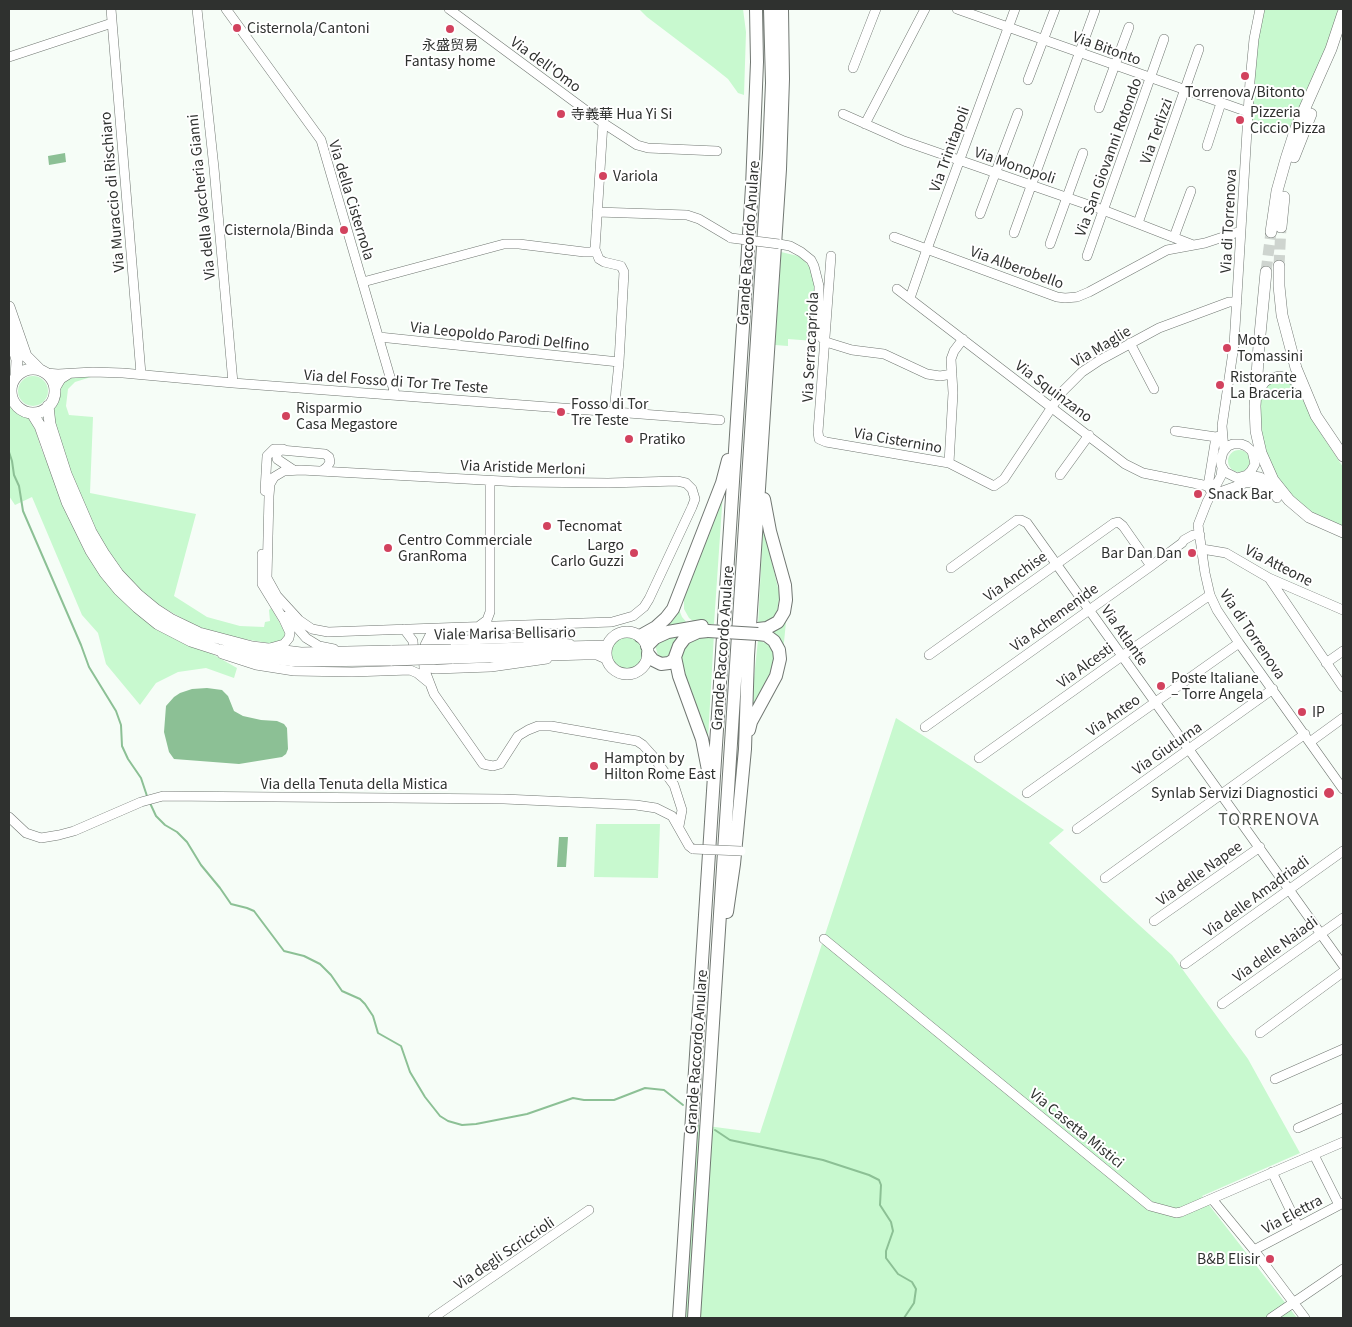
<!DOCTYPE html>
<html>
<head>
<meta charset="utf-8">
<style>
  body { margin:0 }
  #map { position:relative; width:1352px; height:1327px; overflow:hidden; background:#f6fdf7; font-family:Georgia,serif }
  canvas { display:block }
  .frame { position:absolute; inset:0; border:10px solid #2f312f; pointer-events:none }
</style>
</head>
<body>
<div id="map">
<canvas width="1352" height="1327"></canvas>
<div class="frame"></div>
</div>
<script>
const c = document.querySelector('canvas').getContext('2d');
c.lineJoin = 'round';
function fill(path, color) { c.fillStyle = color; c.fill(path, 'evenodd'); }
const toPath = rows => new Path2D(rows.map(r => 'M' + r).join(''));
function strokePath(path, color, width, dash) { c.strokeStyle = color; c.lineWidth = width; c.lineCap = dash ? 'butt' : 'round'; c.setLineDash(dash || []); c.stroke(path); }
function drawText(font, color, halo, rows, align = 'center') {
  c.font = font + ' Georgia,"Noto Sans SC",serif'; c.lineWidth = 4; c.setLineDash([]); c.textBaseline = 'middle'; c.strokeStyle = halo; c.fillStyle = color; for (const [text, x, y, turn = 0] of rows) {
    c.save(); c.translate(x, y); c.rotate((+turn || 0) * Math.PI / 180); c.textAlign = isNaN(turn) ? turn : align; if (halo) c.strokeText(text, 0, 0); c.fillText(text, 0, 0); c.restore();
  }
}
fill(toPath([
  [639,9,743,9,746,32,744,95,738,93,728,79,713,67,647,17],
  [1260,9,1339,9,1337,22,1291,133,1279,134,1247,123],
  [781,252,798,256,804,260,810,268,814,276,814,341,788,339,788,346,775,345],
  [92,374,91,377,75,382,68,389,66,406,69,415,93,417,90,493,196,514,174,596,207,617,240,626,264,627,265,622,270,621,269,610,271,608,285,632,284,638,280,642,274,644,207,633,147,598,115,563,84,513,50,414,59,387,66,380,76,376],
  '18 391a15 15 0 1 1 30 0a15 15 0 1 1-30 0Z',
  [1288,380,1298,390,1316,426,1343,467,1343,528,1313,514,1282,488,1264,449,1259,412,1262,393,1264,388,1274,381],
  [9,402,11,407,31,416,41,448,85,552,133,609,237,668,234,678,206,668,178,672,156,683,140,705,106,664,98,633,82,615,32,497,15,505,9,496],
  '1228 461a11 11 0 1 1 22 0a11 11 0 1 1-22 0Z',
  [723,492,714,624,697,624,689,618,684,609,684,598],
  [763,526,779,592,779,599,777,612,772,620,758,625],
  [678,607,682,617,689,625,660,632,674,619],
  [787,612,783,652,771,631],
  [689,631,671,656,663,658,658,656,655,645,656,642],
  [714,634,708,739,678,660,689,639],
  '611 653a16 16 0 1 1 32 0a16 16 0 1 1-32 0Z',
  [758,640,770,645,774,653,774,667,750,716],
  [896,718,970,766,1064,830,1049,843,1172,955,1248,1059,1300,1153,1202,1196,1297,1318,679,1318,685,1123,760,1133],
  [596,824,660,824,658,878,594,877]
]), '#c8f9cf');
fill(toPath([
  [65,153,66,162,49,165,48,156],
  [207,688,222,690,228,696,234,711,243,716,261,720,277,721,284,724,287,728,288,749,286,754,282,757,239,764,174,759,169,752,164,732,166,706,174,697,180,693,192,689],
  [559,837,568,837,566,867,557,867]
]), '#8cc095');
strokePath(toPath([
  [9,452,12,461,14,475,19,486,23,511,81,645,89,667,116,711,121,725,122,746,128,759,141,778,147,796],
  [150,803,156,816,165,825,177,832,187,842,201,865,220,888,231,904,247,908,254,911,284,951,304,956,320,964,331,975,342,991,360,999,365,1004,373,1016,378,1033,401,1046,410,1072,425,1097,440,1116,448,1121,462,1125,476,1124,527,1114,573,1098,584,1100,614,1100,645,1088,664,1090,683,1105],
  [715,1130,730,1140,823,1160,869,1175,879,1180,881,1185,880,1205,891,1222,893,1231,886,1251,886,1258,898,1274,912,1282,916,1289,914,1303,904,1318]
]), '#8cc095', 2);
strokePath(toPath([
  [1279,266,1281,227],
  [1266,272,1271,232]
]), '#ced4cf', 11, [11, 5.5]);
const minor = toPath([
  [111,9,141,374],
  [197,9,214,168,233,383],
  [226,9,321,140,395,394],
  [449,9,603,123,637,145,648,148,717,151],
  [957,9,1248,112],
  [9,57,112,23],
  [853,68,876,9],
  [1028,80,1055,9],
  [1099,108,1129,27],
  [843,114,904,141,1103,210,1193,245],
  [603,123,595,249,599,259,604,262,621,266,624,272,619,362,614,412],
  [865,124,925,9],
  [1207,146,1221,103],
  [597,212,687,215,699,219,731,238],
  [980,214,1018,113],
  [1138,223,1199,49],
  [1014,233,1095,10],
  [894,237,1057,297,1065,298,1077,297,1089,292,1167,250,1205,243,1241,231],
  [1174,237,1191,191],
  [779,244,790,246,801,252,811,260,814,266,819,286,818,328,821,337,826,342,852,350,884,354,927,374,940,376,952,374],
  [1050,244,1083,153],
  [831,256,818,432,819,439,826,442,949,463,994,486,1004,479,1062,392,1082,372,1100,360,1159,328,1229,302,1237,302],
  [1087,256,1164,39],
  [363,282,504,244,519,244,584,252,592,252,595,249],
  [897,289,1125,464,1143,473,1208,486],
  [910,298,927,249,1015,9],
  [379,337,619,362],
  [1130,343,1154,389],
  [46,373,58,374,93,372,123,373,233,383,720,420],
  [55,389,61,379,69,374],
  [1256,395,1265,382,1271,378,1280,376,1293,380,1303,389],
  [1175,431,1216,437,1219,436],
  [1224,450,1222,426,1234,345,1250,81,1254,39,1260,9],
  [949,463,953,393,951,359,954,351,963,339],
  [1222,468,1221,476,1207,502,1198,525,1205,573,1210,595,1217,610,1239,643,1343,789],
  [292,469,277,459,277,453,281,450,325,454,329,457,330,462,327,467,322,471],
  [1060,475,1089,435],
  [1247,475,1251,471,1255,464,1252,451,1246,446,1241,444,1233,444,1228,446,1223,452,1221,460,1221,465,1225,472,1237,478,1247,475,1260,477,1267,481,1277,498],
  [1210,490,1208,486,1216,437],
  [265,491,267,456,274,449,283,449],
  [1217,493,1245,483,1253,482,1259,483,1270,494],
  [1202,549,1226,553,1269,578,1343,610],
  [262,554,262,584,284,620,290,633,289,638,284,644,270,648],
  [951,568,1017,520,1021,520,1027,523,1343,965],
  [1269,578,1343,687],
  [287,616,306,638,319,646,334,649],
  [479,626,487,620,490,612,490,481],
  [404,629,413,641,414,656],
  [570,644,521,638,436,641,428,643,425,646,423,654,424,668,434,694,483,764,493,766,500,764,518,736,528,730,538,726,551,726,637,741,643,745,652,755,674,785,682,810,679,826],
  [425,645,430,635,438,628,612,622,633,616,644,607,649,599,692,507,695,499,692,489,686,483,677,481,608,483,520,482,301,470,284,471,274,477,270,484,269,496,267,578,277,596,299,620,312,629,328,632,438,628],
  [222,654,256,665,294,671,352,672,410,670,417,673,428,682],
  [929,655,1114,523,1118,522,1123,526,1151,566],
  [424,661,430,668,436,669,491,667,547,659],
  [1326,663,1343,651],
  [925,727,1151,566,1182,543,1184,540,1193,535,1200,535],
  [1310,742,1343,718],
  [979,758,1122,656,1210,595],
  [1027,793,1239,643],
  [9,817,26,833,41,838,59,835,74,831,141,802,163,796,504,799,636,805,656,808,672,816,689,846,693,849],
  [1077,829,1273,689],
  [1105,878,1305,734],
  [1154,921,1260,847],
  [824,939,1150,1206,1176,1213,1181,1212,1343,1142],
  [1185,964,1343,851],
  [1222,1004,1343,918],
  [1260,1033,1343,972],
  [1275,1079,1343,1049],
  [1298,1128,1343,1108],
  [1314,1155,1339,1205],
  [1272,1172,1298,1226],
  [1212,1199,1254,1250,1305,1318],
  [1254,1250,1343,1203],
  [433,1318,589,1210],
  [1271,1318,1343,1269]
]);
const major = toPath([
  [1294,157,1311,114],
  [1281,227,1284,197],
  [1271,232,1277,191,1286,159,1296,128,1331,49,1343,13],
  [1279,266,1279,286,1282,315,1296,368,1316,416,1343,456],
  [1266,272,1259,345,1255,406,1256,431,1261,453,1273,480,1289,500,1309,517,1343,532],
  [9,307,26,356,40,370],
  [9,332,17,360,16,377],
  '11 391a22 22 0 1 1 44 0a22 22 0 1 1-44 0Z',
  [48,406,50,424,66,474,91,532,104,554,118,574,138,595,155,609,172,620,199,633,252,647,301,653,392,651],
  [32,413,40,426,67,502,91,551,105,573,119,590,137,607,158,624,191,641,219,650,250,656,296,661,392,660],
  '606 653a21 21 0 1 1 42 0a21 21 0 1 1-42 0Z',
  [451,650,606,646],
  [452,658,584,654,597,654,606,658]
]);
const highway = toPath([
  [758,629,767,628,778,622,784,612,786,600,785,585,770,531,764,499],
  [708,631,698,632,685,638,679,646,675,657,679,676,702,739,708,770],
  [640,636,656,627,666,618,673,609,722,483,728,460],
  [647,646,655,638,668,632,702,626],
  [648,654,653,660,661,664,669,663,675,659],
  [749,730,751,722,776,676,780,659,779,650,774,641,766,635,758,634],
  [727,912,734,864,745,749,748,656,780,169,783,79,782,9],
  [679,1318,752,187,757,62,756,9],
  [694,1318,769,153,772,83,770,9]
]);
strokePath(minor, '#717772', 10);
strokePath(major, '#717772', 12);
strokePath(highway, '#717772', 14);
strokePath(minor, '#fff', 9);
strokePath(major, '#fff', 11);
strokePath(highway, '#fff', 12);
const minorBridge = toPath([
  [731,238,779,244],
  [693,849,741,851]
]);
const majorBridge = toPath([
  [392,651,451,650],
  [392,660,452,658]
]);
const highwayBridge = toPath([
  [708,631,758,634]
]);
strokePath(minorBridge, '#717772', 10, []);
strokePath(majorBridge, '#717772', 12, []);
strokePath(highwayBridge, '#717772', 14, []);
strokePath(minorBridge, '#fff', 9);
strokePath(majorBridge, '#fff', 11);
strokePath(highwayBridge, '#fff', 12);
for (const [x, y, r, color] of [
  [237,28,5,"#d2425e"],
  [450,29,5,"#d2425e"],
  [1245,76,5,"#d2425e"],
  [561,114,5,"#d2425e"],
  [1240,120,5,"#d2425e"],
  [603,176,5,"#d2425e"],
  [344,230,5,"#d2425e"],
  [1227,348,5,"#d2425e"],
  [1220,385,5,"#d2425e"],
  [561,412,5,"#d2425e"],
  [286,416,5,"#d2425e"],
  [629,439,5,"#d2425e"],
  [1198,494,5,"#d2425e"],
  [547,526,5,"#d2425e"],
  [388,548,5,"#d2425e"],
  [634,553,5,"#d2425e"],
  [1192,553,5,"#d2425e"],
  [1161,686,5,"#d2425e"],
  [1302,712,5,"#d2425e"],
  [594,766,5,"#d2425e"],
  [1329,793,6,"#d2425e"],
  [1270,1259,5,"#d2425e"]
]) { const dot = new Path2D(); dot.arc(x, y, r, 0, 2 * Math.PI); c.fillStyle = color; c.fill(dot); strokePath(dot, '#fff', 2); }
drawText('14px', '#2f312f', '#fff', [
  ["Cisternola/Cantoni",247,28],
  ["永盛贸易",450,45,"center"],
  ["Fantasy home",450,61,"center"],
  ["Torrenova/Bitonto",1245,92,"center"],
  ["Pizzeria",1250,112],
  ["Ciccio Pizza",1250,128],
  ["寺義華 Hua Yi Si",571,114],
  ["Variola",613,176],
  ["Cisternola/Binda",334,230,"right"],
  ["Moto",1237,340],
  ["Tomassini",1237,356],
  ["Ristorante",1230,377],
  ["La Braceria",1230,393],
  ["Fosso di Tor",571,404],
  ["Tre Teste",571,420],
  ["Risparmio",296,408],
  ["Casa Megastore",296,424],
  ["Pratiko",639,439],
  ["Snack Bar",1208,494],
  ["Tecnomat",557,526],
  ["Centro Commerciale",398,540],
  ["GranRoma",398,556],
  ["Largo",624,545,"right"],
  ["Carlo Guzzi",624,561,"right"],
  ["Bar Dan Dan",1182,553,"right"],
  ["Poste Italiane",1171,678],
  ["– Torre Angela",1171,694],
  ["IP",1312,712],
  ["Hampton by",604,758],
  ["Hilton Rome East",604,774],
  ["Synlab Servizi Diagnostici",1318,793,"right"],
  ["B&B Elisir",1260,1259,"right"]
], 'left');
drawText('14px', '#2f312f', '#fff', [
  ["Via Bitonto",1107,48,20],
  ["Via dell'Omo",546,64,36],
  ["Via Terlizzi",1156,131,-70],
  ["Via Trinitapoli",949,149,-70],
  ["Via San Giovanni Rotondo",1108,157,-70],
  ["Via Monopoli",1015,165,19],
  ["Via Muraccio di Rischiaro",112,192,-95],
  ["Via della Vaccheria Gianni",201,197,-96],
  ["Via della Cisternola",352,200,73],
  ["Via di Torrenova",1228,221,-87],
  ["Grande Raccordo Anulare",748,243,-86],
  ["Via Alberobello",1017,267,20],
  ["Via Leopoldo Parodi Delfino",500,336,6],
  ["Via Maglie",1101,346,-31],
  ["Via Serracapriola",810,347,-87],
  ["Via del Fosso di Tor Tre Teste",396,381,4],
  ["Via Squinzano",1054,391,37],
  ["Via Cisternino",898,440,10],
  ["Via Aristide Merloni",523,467,2],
  ["Via Atteone",1279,565,27],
  ["Via Anchise",1015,576,-36],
  ["Via Achemenide",1054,617,-36],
  ["Viale Marisa Bellisario",505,633,-1],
  ["Via di Torrenova",1253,634,56],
  ["Via Atlante",1125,635,55],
  ["Grande Raccordo Anulare",722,648,-86],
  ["Via Alcesti",1085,665,-36],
  ["Via Anteo",1113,715,-35],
  ["Via Giuturna",1167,748,-35],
  ["Via della Tenuta della Mistica",354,784],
  ["Via delle Napee",1199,873,-35],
  ["Via delle Amadriadi",1256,896,-36],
  ["Via delle Naiadi",1275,949,-36],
  ["Grande Raccordo Anulare",696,1052,-86],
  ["Via Casetta Mistici",1077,1128,39],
  ["Via Elettra",1292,1214,-28],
  ["Via degli Scriccioli",504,1253,-34]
]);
c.letterSpacing = '1px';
drawText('16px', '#4e534e', '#fff', [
  ["TORRENOVA",1269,819]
]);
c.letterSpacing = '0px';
</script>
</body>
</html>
